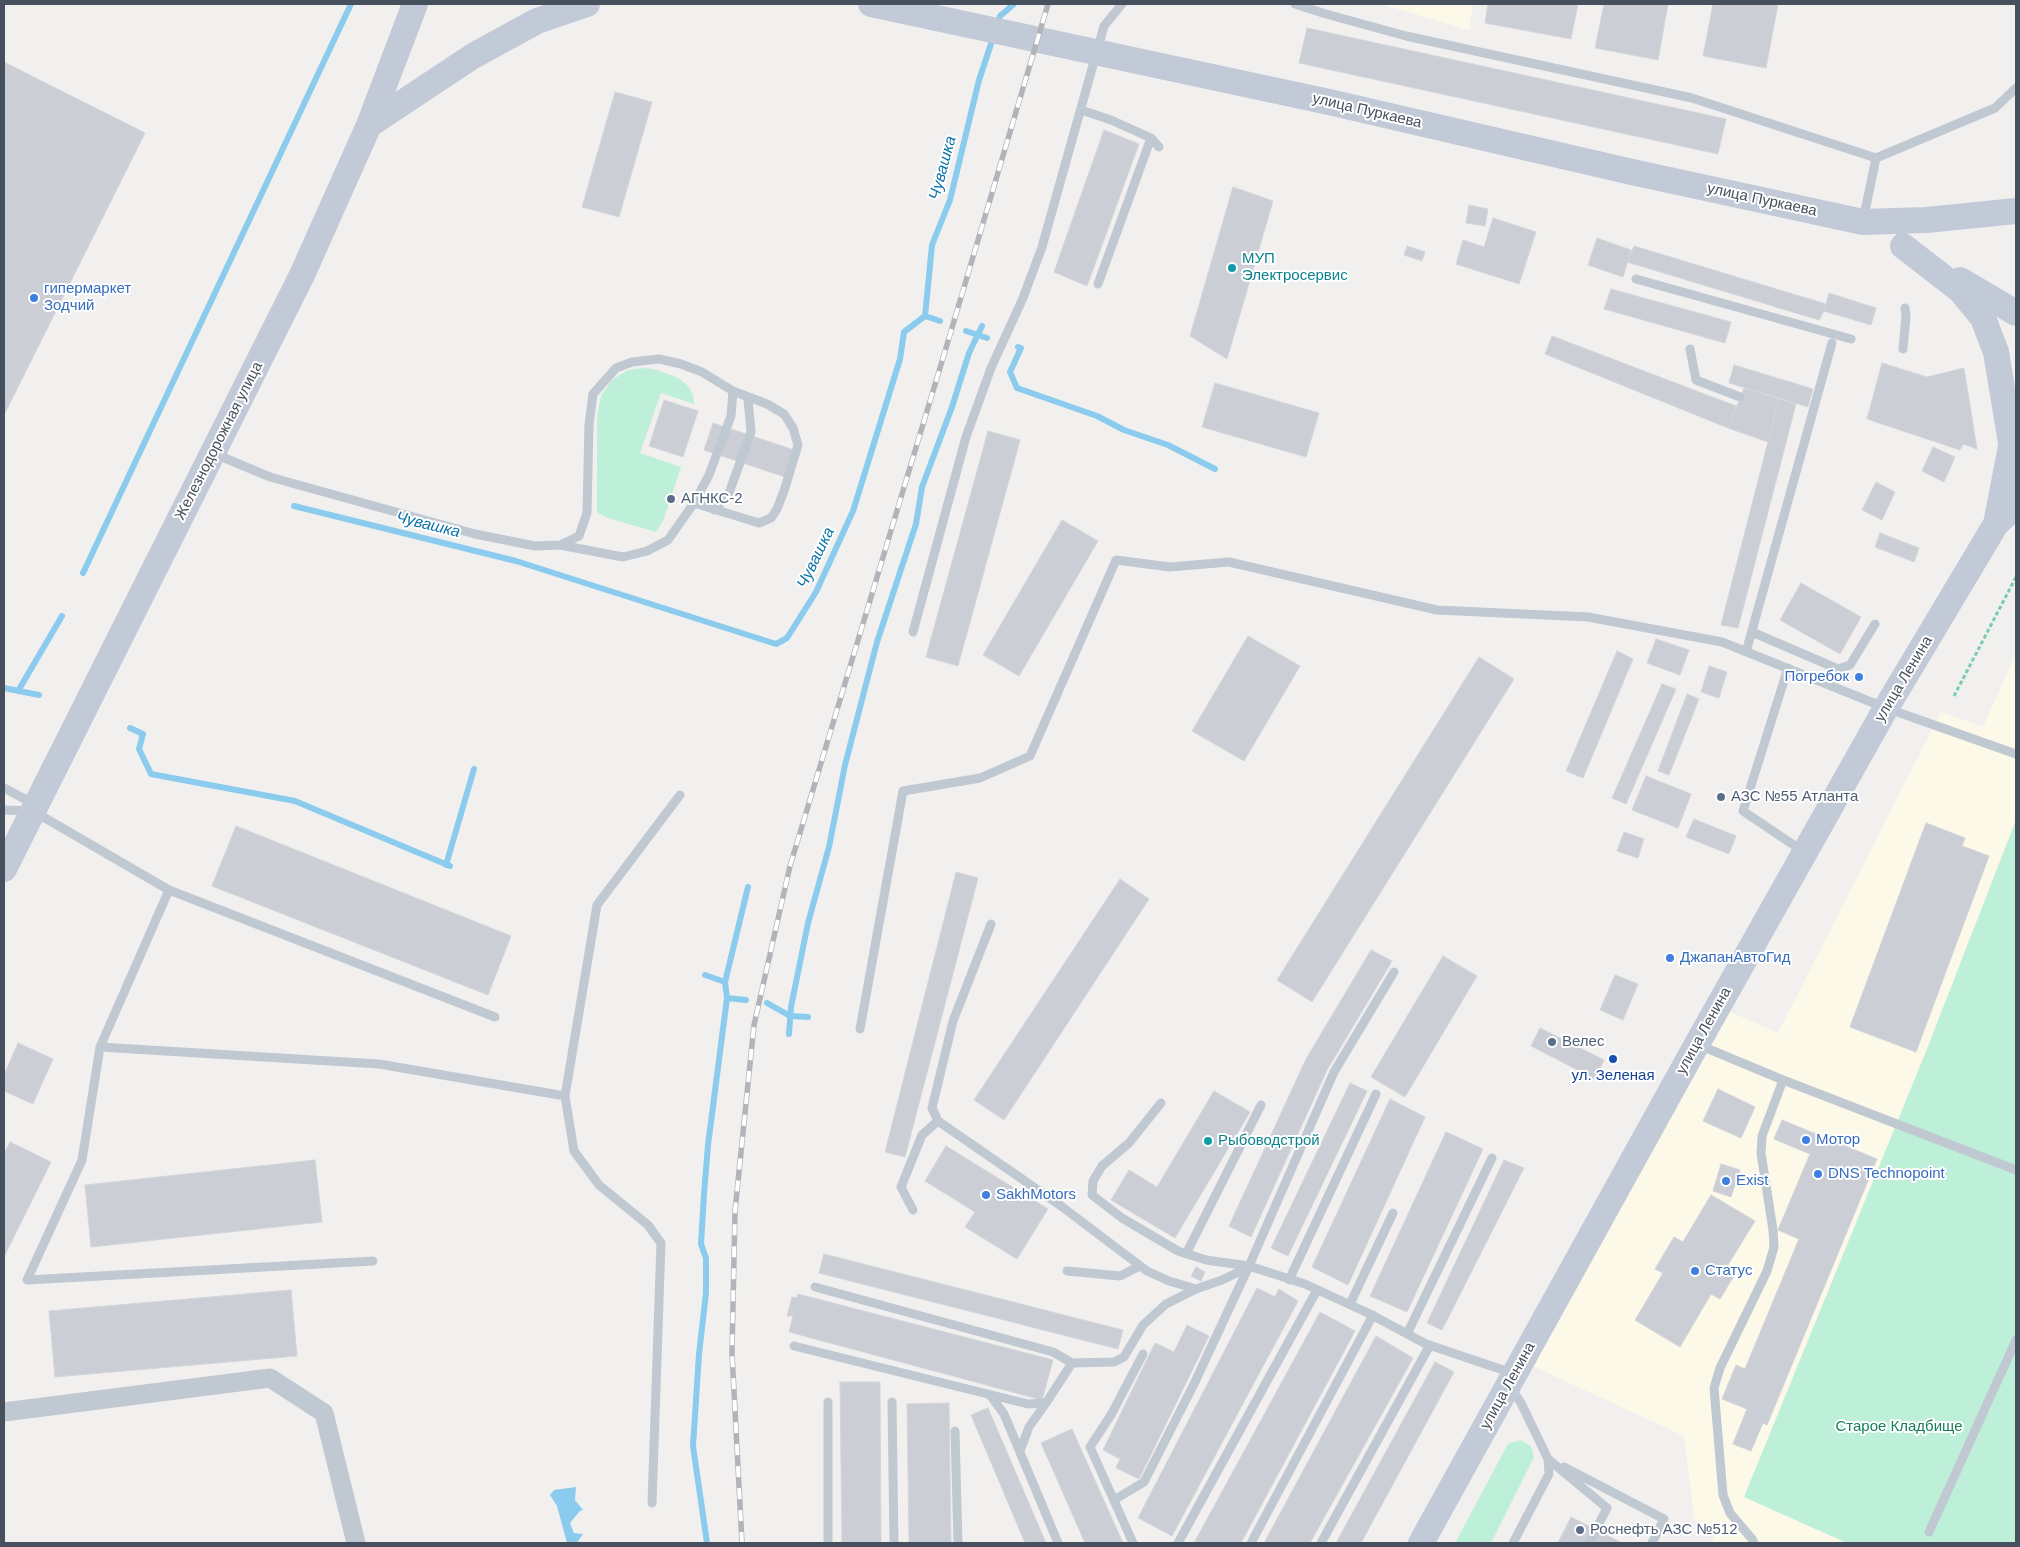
<!DOCTYPE html>
<html>
<head>
<meta charset="utf-8">
<style>
  body { margin:0 }
  #map { position:relative; width:2020px; height:1547px; overflow:hidden; background:#f2f0ef; font-family:Arial,sans-serif }
  canvas { display:block }
  .frame { position:absolute; inset:0; border:5px solid #47505d; pointer-events:none }
</style>
</head>
<body>
<div id="map">
<canvas width="2020" height="1547"></canvas>
<div class="frame"></div>
</div>
<script>
const c = document.querySelector('canvas').getContext('2d');
c.lineJoin = 'round';
function fill(path, color) { c.fillStyle = color; c.fill(path, 'evenodd'); }
const toPath = rows => new Path2D(rows.map(r => 'M' + r).join(''));
function strokePath(path, color, width, dash) { c.strokeStyle = color; c.lineWidth = width; c.lineCap = dash ? 'butt' : 'round'; c.setLineDash(dash || []); c.stroke(path); }
function drawText(font, color, halo, rows, align = 'center') {
  c.font = font + ' Arial,sans-serif'; c.lineWidth = 4; c.setLineDash([]); c.textBaseline = 'middle'; c.strokeStyle = halo; c.fillStyle = color; for (const [text, x, y, turn = 0] of rows) {
    c.save(); c.translate(x, y); c.rotate((+turn || 0) * Math.PI / 180); c.textAlign = isNaN(turn) ? turn : align; if (halo) c.strokeText(text, 0, 0); c.fillText(text, 0, 0); c.restore();
  }
}
fill(toPath([
  [1381,4,1473,4,1469,30],
  [2016,654,2016,820,1927,1049,1744,1497,1847,1543,1711,1543,1714,1536,1694,1518,1684,1436,1520,1360,1712,1004,1778,1033,1941,712,1983,727]
]), '#fcf9e9');
fill(toPath([
  [646,368,657,370,678,378,687,385,693,394,694,404,661,393,640,453,681,467,663,521,656,532,608,518,597,512,597,418,601,396,612,380,628,370],
  [2016,820,2016,1543,1847,1543,1744,1497,1927,1049],
  [1520,1440,1531,1446,1534,1457,1491,1543,1455,1543,1508,1444]
]), '#beefd8');
fill(toPath([
  [576,1487,575,1500,583,1510,580,1511,570,1523,574,1533,583,1534,577,1543,567,1543,557,1506,550,1495,554,1490]
]), '#8bcbed');
strokePath(toPath([
  [997,26,1000,16,1014,4],
  [925,316,940,321],
  [966,331,987,338],
  [1018,347,1021,348,1010,372,1017,388,1097,416,1124,430,1168,445,1215,469],
  [294,506,516,561,776,644,787,638,816,592,853,511,900,359,904,332,925,316,932,245,950,200,979,80,994,35],
  [83,573,351,4],
  [4,688,39,695],
  [18,691,62,616],
  [130,728,143,734,139,749,151,774,295,801,450,866],
  [446,865,474,769],
  [705,975,725,982,727,998,708,1145,704,1194,701,1244,706,1258,706,1293,699,1354,693,1446,707,1543],
  [725,982,748,887],
  [727,998,746,1000],
  [767,1003,790,1016,808,1017],
  [789,1034,791,1007,808,923,829,847,845,765,877,642,916,524,922,487,952,407,969,353,982,326]
]), '#8bcbed', 6);
const building = toPath([
  [1488,4,1578,4,1571,39,1485,23,1488,4],
  [1604,4,1668,4,1658,60,1595,48,1604,4],
  [1713,4,1778,4,1766,68,1703,56,1713,4],
  [1307,28,1726,119,1718,154,1299,63,1307,28],
  [4,62,145,133,4,415,4,62],
  [615,92,652,102,619,217,582,207,615,92],
  [1104,130,1139,144,1087,286,1054,272,1104,130],
  [1233,187,1273,201,1227,359,1190,336,1233,187],
  [1469,205,1488,209,1485,226,1466,223,1469,205],
  [1493,218,1536,232,1519,284,1456,264,1463,240,1484,247,1493,218],
  [1597,238,1631,250,1623,277,1588,265,1597,238],
  [1407,246,1425,252,1422,261,1404,255,1407,246],
  [1634,246,1826,304,1824,311,1819,320,1627,262,1634,246],
  [1611,289,1731,322,1725,343,1604,309,1611,289],
  [1829,293,1876,308,1871,325,1824,311,1829,293],
  [1552,336,1736,406,1728,428,1545,354,1552,336],
  [1882,363,1927,377,1964,368,1977,449,1963,444,1960,450,1867,419,1882,363],
  [1734,365,1813,389,1808,407,1729,383,1734,365],
  [1215,383,1319,413,1306,457,1202,427,1215,383],
  [1744,388,1779,399,1768,442,1728,428,1744,388],
  [1779,399,1796,404,1738,628,1721,625,1779,399],
  [664,400,698,411,683,457,649,446,664,400],
  [713,423,794,450,785,477,704,450,713,423],
  [988,431,1020,440,958,666,926,657,988,431],
  [1933,447,1955,457,1944,482,1922,471,1933,447],
  [1876,482,1895,492,1882,520,1862,510,1876,482],
  [1062,520,1098,541,1019,676,983,655,1062,520],
  [1880,533,1919,548,1914,562,1875,547,1880,533],
  [1801,583,1861,617,1840,654,1780,620,1801,583],
  [1248,636,1300,666,1244,761,1192,731,1248,636],
  [1656,639,1689,650,1680,675,1647,663,1656,639],
  [1617,651,1633,659,1583,778,1566,771,1617,651],
  [1479,657,1514,679,1312,1002,1277,980,1479,657],
  [1709,666,1727,672,1719,698,1701,692,1709,666],
  [1662,684,1676,689,1626,804,1612,798,1662,684],
  [1687,694,1699,699,1669,775,1658,771,1687,694],
  [1646,776,1691,794,1678,828,1632,810,1646,776],
  [1694,819,1736,836,1729,854,1686,837,1694,819],
  [1926,823,1965,838,1962,846,1989,856,1916,1052,1850,1027,1926,823],
  [236,826,511,936,488,995,212,886,236,826],
  [1624,832,1644,839,1638,858,1617,851,1624,832],
  [956,872,978,878,905,1157,885,1152,956,872],
  [1120,879,1149,899,1004,1120,974,1100,1120,879],
  [1371,950,1392,961,1327,1070,1251,1237,1229,1226,1306,1059,1371,950],
  [1443,956,1477,976,1405,1097,1371,1077,1443,956],
  [1615,975,1638,984,1623,1020,1600,1010,1615,975],
  [1540,1028,1604,1060,1595,1079,1531,1046,1540,1028],
  [18,1043,53,1059,33,1104,4,1091,4,1075,18,1043],
  [1350,1083,1367,1091,1288,1256,1271,1248,1350,1083],
  [1718,1089,1755,1107,1741,1138,1703,1121,1718,1089],
  [1214,1091,1250,1112,1175,1238,1111,1200,1129,1170,1157,1187,1214,1091],
  [1390,1099,1425,1117,1348,1285,1312,1267,1390,1099],
  [1782,1120,1877,1159,1767,1425,1763,1423,1751,1451,1733,1444,1747,1409,1722,1399,1736,1365,1745,1369,1799,1239,1778,1230,1810,1154,1774,1139,1782,1120],
  [1446,1132,1483,1149,1407,1312,1370,1296,1446,1132],
  [10,1142,51,1162,4,1257,4,1154,10,1142],
  [946,1146,1048,1209,1017,1259,965,1227,975,1212,925,1181,946,1146],
  [315,1160,322,1222,91,1247,85,1185,315,1160],
  [1504,1160,1524,1168,1442,1330,1427,1323,1504,1160],
  [1721,1164,1740,1170,1731,1197,1713,1191,1721,1164],
  [1711,1195,1755,1221,1726,1268,1735,1274,1720,1299,1711,1294,1680,1347,1635,1320,1663,1273,1655,1269,1674,1237,1683,1242,1711,1195],
  [824,1254,1123,1330,1118,1349,819,1273,824,1254],
  [1196,1267,1205,1272,1201,1281,1191,1276,1196,1267],
  [1257,1288,1275,1297,1279,1289,1298,1301,1172,1536,1138,1518,1257,1288],
  [291,1290,297,1356,55,1377,49,1311,291,1290],
  [798,1294,1053,1360,1042,1400,789,1332,793,1316,787,1316,792,1297,797,1298,798,1294],
  [1320,1312,1355,1331,1241,1543,1194,1543,1320,1312],
  [1187,1325,1209,1336,1139,1479,1116,1468,1120,1459,1103,1450,1155,1343,1174,1352,1187,1325],
  [1376,1336,1413,1358,1310,1543,1264,1543,1376,1336],
  [1435,1362,1454,1372,1361,1543,1336,1543,1435,1362],
  [840,1382,880,1382,881,1543,842,1543,840,1382],
  [949,1403,951,1543,909,1543,907,1404,949,1403],
  [988,1408,1046,1543,1025,1543,971,1415,988,1408],
  [1072,1429,1123,1543,1085,1543,1041,1443,1072,1429],
  [1571,1517,1622,1543,1558,1543,1571,1517]
]);
fill(building, '#cbced5');
strokePath(building, '#d3d5db', 1);
strokePath(toPath([
  [1954,696,2016,577]
]), '#76ceaf', 3, [4, 2.5]);
strokePath(toPath([
  [1295,4,1326,14,1406,36,1692,98,1876,158],
  [1081,110,1111,120,1151,138,1098,284],
  [1151,138,1159,147],
  [1863,221,1876,158,1995,108,2016,88],
  [1636,279,1851,339],
  [1690,349,1696,380,1740,397],
  [1903,349,1906,316,1905,308],
  [215,454,270,477,475,534,535,546,560,545,623,557,647,551,668,540,694,503,709,475,731,416,733,391,702,372,681,364,659,359,632,362,616,368,593,394,589,424,587,513,579,536,560,545],
  [694,503,759,523,771,518,777,509,784,491,798,445,793,428,784,414,767,404,733,391],
  [714,510,729,493,751,432,748,399],
  [913,632,966,437,991,368,1023,298,1042,247,1104,26,1122,4],
  [1752,632,1838,669,1850,665,1875,624],
  [1746,652,1832,343],
  [1788,668,1743,811,1804,852],
  [4,788,34,804],
  [4,810,33,811,169,890,100,1047,82,1160,27,1280,373,1261],
  [169,890,495,1017],
  [991,924,953,1021,932,1108,938,1121,1061,1206,1147,1271,1169,1281,1196,1289,1222,1280,1249,1267],
  [860,1029,903,791,980,778,1030,756,1116,560,1170,567,1229,562,1437,610,1588,617,1722,642,1886,708,2016,754],
  [1699,1045,1783,1080,2016,1170],
  [100,1047,379,1064,565,1096,597,905,680,795],
  [565,1096,574,1151,599,1185,648,1225,661,1243,652,1503],
  [1161,1103,1129,1143,1102,1166,1093,1181,1092,1195,1122,1218,1178,1251,1206,1260,1249,1266,1305,1284,1368,1313,1426,1344,1512,1373],
  [913,1210,901,1187,922,1135,938,1121],
  [1186,1254,1261,1105],
  [1067,1271,1120,1276,1140,1266],
  [1289,1280,1376,1094],
  [815,1287,1053,1352,1072,1363,1114,1362,1124,1357,1143,1325,1166,1304,1196,1289],
  [1350,1304,1393,1213],
  [1407,1334,1492,1158],
  [794,1346,1028,1404,1046,1403,1072,1363],
  [1511,1388,1521,1403,1548,1459,1607,1508,1589,1543],
  [990,1395,1004,1414,1058,1543],
  [892,1402,894,1543],
  [955,1431,958,1543],
  [1020,1451,1029,1427,1046,1403],
  [1564,1467,1664,1519,1652,1543],
  [1114,1500,1144,1482,1194,1384,1249,1266,1334,1072,1394,972],
  [1929,1532,2016,1340],
  [828,1543,828,1402],
  [1133,1543,1090,1447,1111,1415,1143,1354],
  [1178,1543,1317,1290],
  [1251,1543,1373,1315],
  [1321,1543,1430,1345],
  [1513,1543,1549,1474,1548,1459],
  [1754,1543,1752,1539,1730,1513,1723,1495,1714,1388,1720,1368,1767,1271,1774,1247,1773,1230,1761,1153,1762,1136,1783,1080]
]), '#c0c8d1', 9);
strokePath(toPath([
  [4,1412,270,1378,324,1413,356,1543]
]), '#c0c8d1', 19);
strokePath(toPath([
  [871,4,1329,102,1632,172,1863,222,1926,220,2016,211],
  [369,125,473,56,537,21,587,4],
  [1903,246,1961,291,1983,318,1996,352,2011,443],
  [1960,280,2016,313],
  [1996,524,2015,426],
  [4,869,302,275,369,125,415,4],
  [1421,1543,1697,1044,1886,708,1996,524,2016,505]
]), '#c2cad8', 26);
const rail = toPath([
  [742,1543,732,1353,735,1211,754,1025,790,866,946,348,1048,4]
]);
strokePath(rail, '#b2b4ba', 5.5);
strokePath(rail, '#fff', 4, [11]);
for (const [x, y, r, color] of [
  [1232,268,5,"#0f9aa8"],
  [34,298,5,"#3f7fe0"],
  [671,499,5,"#5c6f8a"],
  [1859,677,5,"#3f7fe0"],
  [1721,797,5,"#5c6f8a"],
  [1670,958,5,"#3f7fe0"],
  [1552,1042,5,"#5c6f8a"],
  [1613,1059,5,"#1a4fb4"],
  [1806,1140,5,"#3f7fe0"],
  [1208,1141,5,"#0f9aa8"],
  [1818,1174,5,"#3f7fe0"],
  [1726,1181,5,"#3f7fe0"],
  [986,1195,5,"#3f7fe0"],
  [1695,1271,5,"#3f7fe0"],
  [1580,1530,5,"#5c6f8a"]
]) { const dot = new Path2D(); dot.arc(x, y, r, 0, 2 * Math.PI); c.fillStyle = color; c.fill(dot); strokePath(dot, '#fff', 2); }
drawText('15px', '#47505d', '#fff', [
  ["улица Пуркаева",1367,111,13],
  ["улица Пуркаева",1762,200,12],
  ["Железнодорожная улица",219,441,-63],
  ["улица Ленина",1904,679,-59],
  ["улица Ленина",1704,1031,-61],
  ["улица Ленина",1508,1386,-61]
]);
drawText('15px', '#0d838f', '#fff', [
  ["МУП",1242,259],
  ["Электросервис",1242,276],
  ["Рыбоводстрой",1218,1141]
], 'left');
drawText('15px', '#366cbe', '#fff', [
  ["гипермаркет",44,289],
  ["Зодчий",44,306],
  ["Погребок",1849,677,"right"],
  ["ДжапанАвтоГид",1680,958],
  ["Мотор",1816,1140],
  ["DNS Technopoint",1828,1174],
  ["Exist",1736,1181],
  ["SakhMotors",996,1195],
  ["Статус",1705,1271]
], 'left');
drawText('15px', '#4e5e75', '#fff', [
  ["АГНКС-2",681,499],
  ["АЗС №55 Атланта",1731,797],
  ["Велес",1562,1042],
  ["Роснефть АЗС №512",1590,1530]
], 'left');
drawText('15px', '#164399', '#fff', [
  ["ул. Зеленая",1613,1076]
]);
drawText('15px', '#17805a', '#fff', [
  ["Старое Кладбище",1899,1427]
]);
drawText('italic 16px', '#0c74ac', '#fff', [
  ["Чувашка",943,168,-75],
  ["Чувашка",428,525,14],
  ["Чувашка",816,558,-64]
]);
</script>
</body>
</html>
